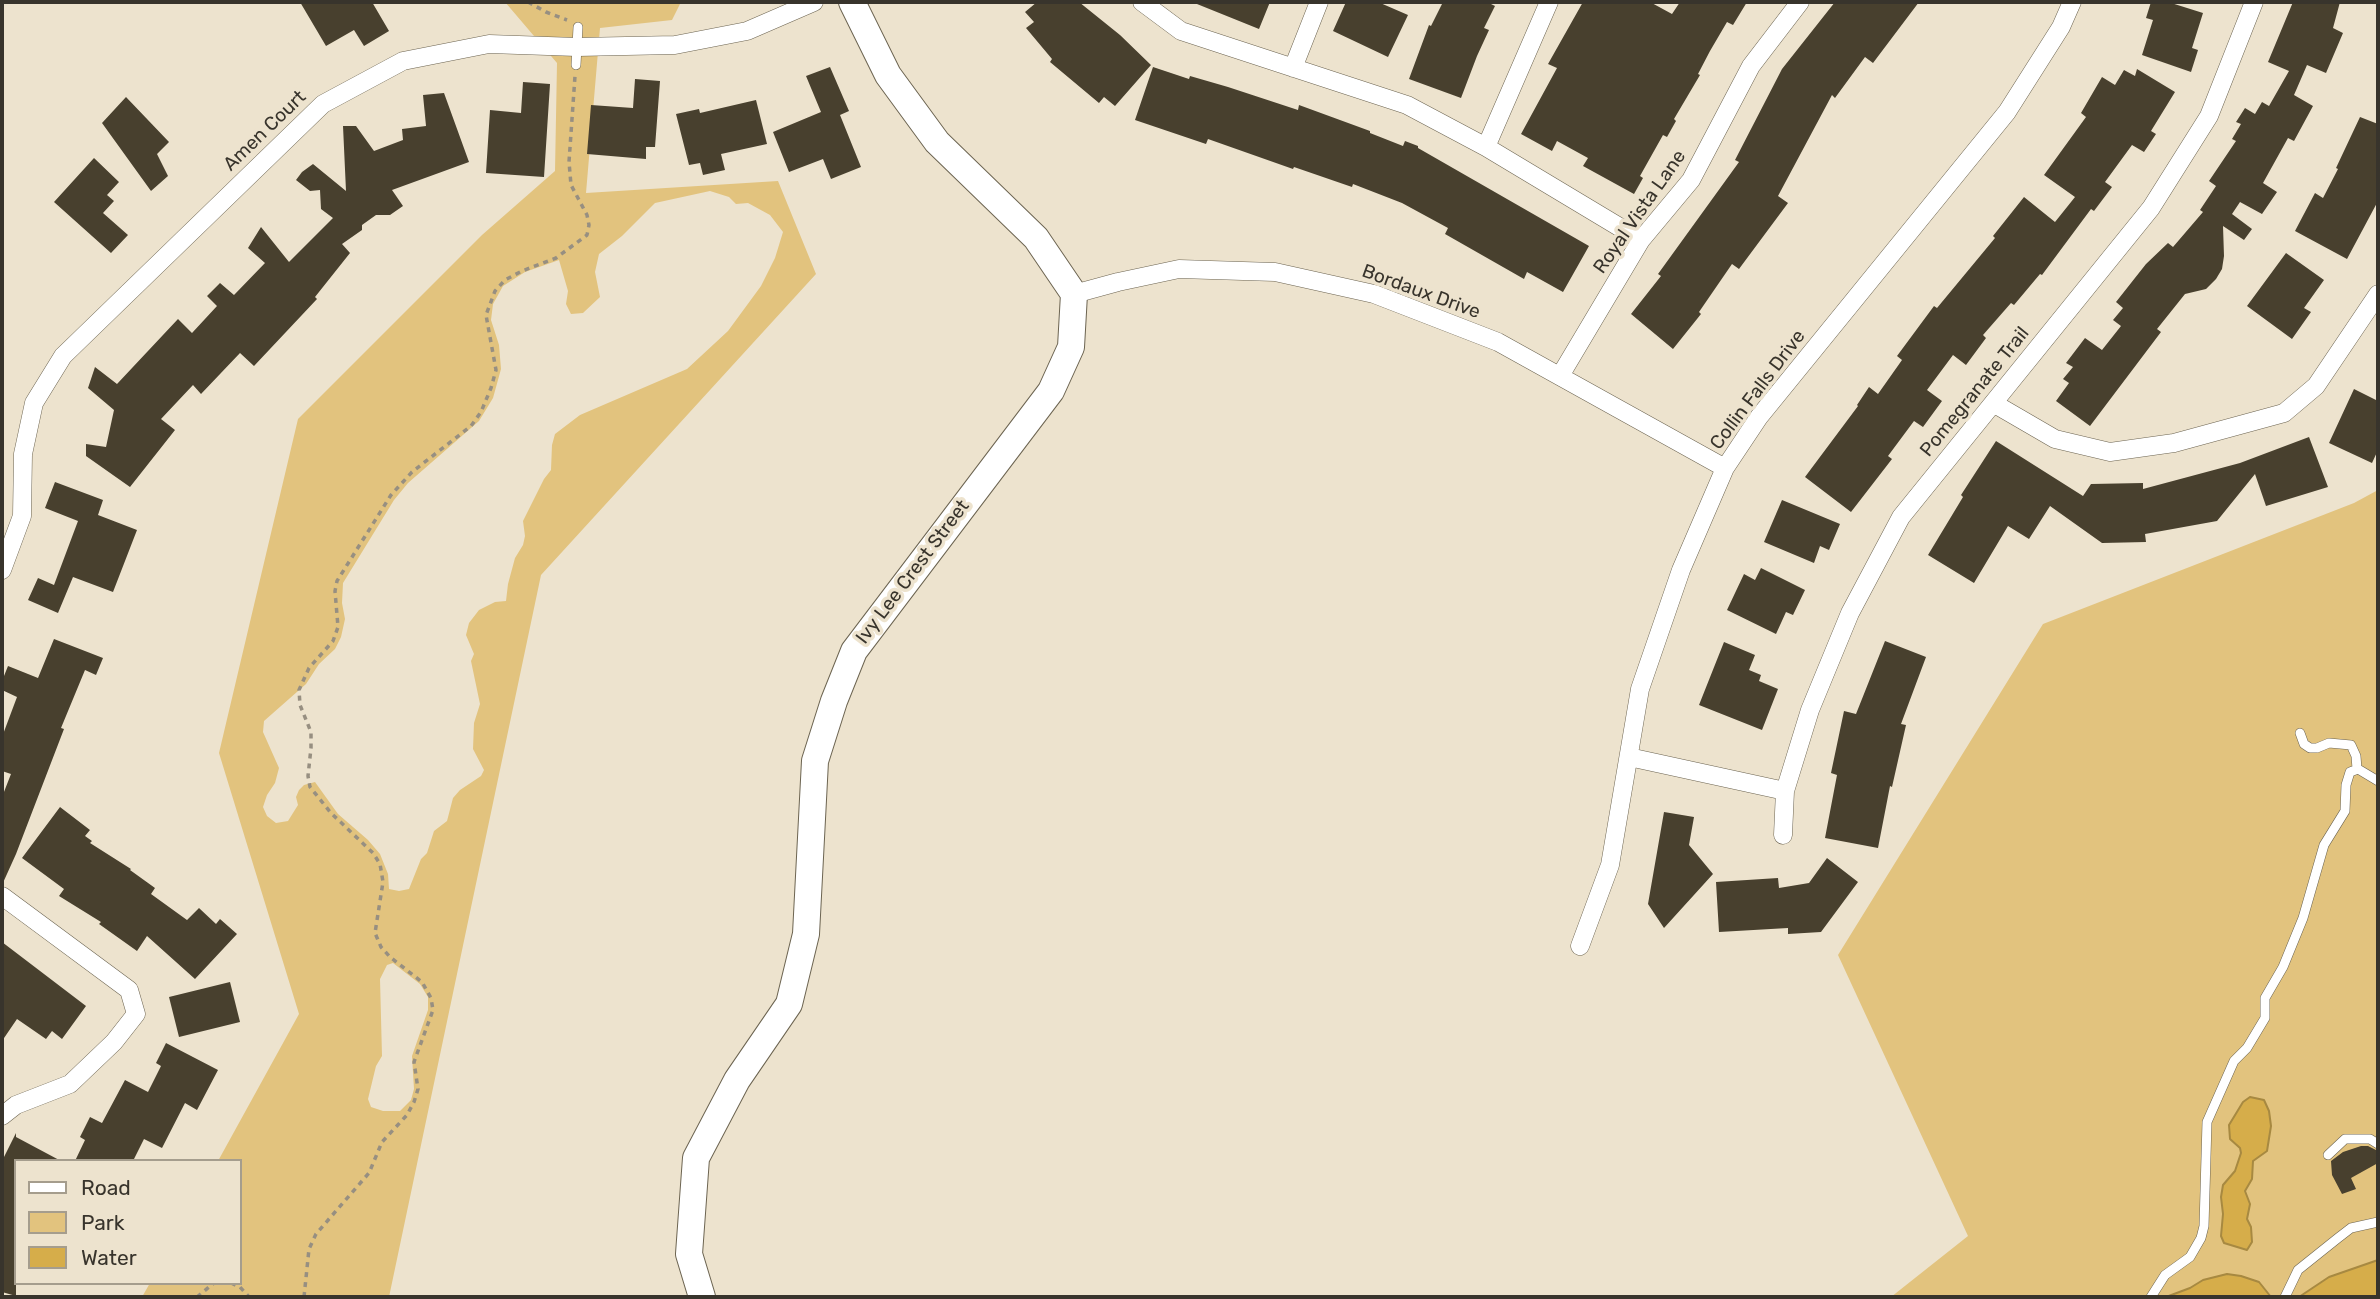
<!DOCTYPE html>
<html>
<head>
<meta charset="utf-8">
<style>
  body { margin:0 }
  #map { position:relative; width:2380px; height:1299px; overflow:hidden; background:#ede3ce; font-family:Rubik,sans-serif }
  canvas { display:block }
  .frame { position:absolute; inset:0; border:4px solid #38342c; pointer-events:none }
  .legend { position:absolute; left:14px; top:1159px; width:228px; height:126px; box-sizing:border-box; background:#ede3ce; border:2px solid #a59d8d; margin:0; padding:9px 12px; list-style:none; font-size:21px; color:#38342c }
  .legend li { display:flex; align-items:center; gap:14px; height:35px }
  .legend b { width:35px; border:2px solid #a59d8d }
</style>
</head>
<body>
<div id="map">
<canvas width="2380" height="1299"></canvas>
<div class="frame"></div>
<ul class="legend">
<li><b style="height:9px;background:#fff"></b>Road</li>
<li><b style="height:19px;background:#e2c37e"></b>Park</li>
<li><b style="height:19px;background:#d6ad4a"></b>Water</li>
</ul>
</div>
<script>
const c = document.querySelector('canvas').getContext('2d');
c.lineJoin = 'round';
function fill(path, color) { c.fillStyle = color; c.fill(path, 'evenodd'); }
const toPath = rows => new Path2D(rows.map(r => 'M' + r).join(''));
function strokePath(path, color, width, dash) { c.strokeStyle = color; c.lineWidth = width; c.lineCap = dash ? 'butt' : 'round'; c.setLineDash(dash || []); c.stroke(path); }
function drawText(font, color, halo, rows, align = 'center') {
  c.font = font + ' Rubik,sans-serif'; c.lineWidth = 7; c.setLineDash([]); c.textBaseline = 'middle'; c.strokeStyle = halo; c.fillStyle = color; for (const [text, x, y, turn = 0] of rows) {
    c.save(); c.translate(x, y); c.rotate((+turn || 0) * Math.PI / 180); c.textAlign = isNaN(turn) ? turn : align; if (halo) c.strokeText(text, 0, 0); c.fillText(text, 0, 0); c.restore();
  }
}
fill(toPath([
  [505,2,681,2,672,20,600,28,586,193,778,181,816,274,541,575,389,1297,142,1297,150,1283,240,1283,240,1161,218,1161,299,1014,219,753,298,419,482,235,555,171,557,63],
  [710,191,729,197,736,204,748,203,770,215,783,232,775,258,761,286,728,331,687,369,580,415,555,434,552,445,551,470,544,479,523,521,525,536,523,545,515,558,508,584,506,601,495,602,479,610,469,623,466,635,474,654,471,661,480,704,474,723,473,749,484,770,481,776,460,790,453,798,447,821,434,831,427,853,421,859,409,889,399,891,389,889,388,874,380,854,368,840,338,814,315,782,304,785,299,790,296,797,298,805,288,821,276,823,267,816,263,807,267,795,275,783,279,768,263,732,264,721,306,684,319,664,335,649,341,637,345,619,342,603,343,583,394,500,408,483,479,421,493,398,501,369,499,345,491,320,493,304,503,286,525,272,559,260,568,291,566,304,571,314,583,313,600,297,595,272,599,254,622,236,655,203],
  [393,963,420,984,428,997,428,1010,412,1056,414,1089,411,1100,400,1111,383,1111,371,1107,368,1099,376,1066,382,1056,380,979,387,965],
  [2378,490,2378,1297,1891,1297,1968,1236,1838,955,2043,624,2354,503]
]), '#e2c37e');
const water = toPath([
  [2250,1097,2264,1100,2269,1111,2271,1126,2267,1151,2253,1161,2252,1179,2245,1191,2250,1204,2247,1219,2251,1227,2252,1242,2247,1250,2224,1243,2221,1236,2223,1214,2221,1197,2223,1185,2235,1171,2241,1153,2240,1148,2230,1139,2229,1125,2243,1102,2250,1097],
  [2378,1260,2378,1297,2299,1297,2329,1277,2378,1260],
  [2227,1274,2241,1276,2259,1282,2271,1297,2166,1297,2190,1288,2203,1280,2227,1274]
]);
fill(water, '#d6ad4a');
strokePath(water, '#a78941', 2);
fill(toPath([
  [300,2,372,2,389,31,364,46,354,30,326,46],
  [1037,2,1079,2,1120,35,1151,65,1115,106,1104,97,1099,103,1050,62,1052,59,1026,28,1034,22,1025,12],
  [1192,2,1270,2,1259,29],
  [1346,2,1378,2,1408,15,1388,57,1333,31],
  [1443,2,1487,2,1495,6,1484,28,1489,30,1477,56,1461,98,1409,79,1429,25,1431,26],
  [1583,2,1650,2,1672,14,1680,2,1747,2,1733,25,1727,22,1710,51,1698,74,1700,75,1674,119,1676,121,1667,137,1663,135,1640,176,1643,178,1634,194,1583,166,1588,158,1557,141,1552,151,1521,134,1557,68,1548,64],
  [1835,2,1919,2,1873,63,1865,57,1835,98,1832,95,1778,196,1788,203,1739,269,1732,264,1699,312,1701,314,1673,349,1631,314,1661,276,1658,274,1739,162,1735,160,1782,69],
  [2151,2,2168,2,2203,13,2192,48,2198,50,2191,72,2142,55,2153,20,2146,18],
  [2293,2,2340,2,2333,28,2343,33,2326,73,2307,65,2294,95,2313,106,2294,141,2288,138,2263,183,2277,192,2262,214,2240,202,2232,214,2252,229,2244,240,2223,226,2224,256,2222,269,2216,279,2206,289,2185,294,2157,329,2161,332,2090,426,2056,401,2069,383,2063,379,2073,367,2066,363,2085,338,2102,350,2121,326,2113,320,2123,308,2116,302,2146,264,2168,243,2173,247,2203,212,2200,210,2216,186,2209,181,2236,141,2232,139,2241,124,2236,122,2245,108,2255,114,2262,102,2269,106,2289,71,2268,62],
  [830,67,849,111,840,115,861,167,831,179,823,159,789,172,773,132,821,112,806,76],
  [1153,67,1189,79,1190,76,1228,87,1298,110,1299,105,1370,131,1370,133,1403,146,1405,141,1418,146,1418,148,1589,246,1563,292,1527,272,1524,279,1445,234,1448,228,1402,203,1353,184,1352,187,1294,167,1293,169,1208,139,1206,144,1135,120],
  [2137,69,2175,92,2151,131,2156,134,2144,152,2132,145,2105,182,2112,187,2094,211,2091,209,2042,275,2040,274,2014,305,2011,303,1983,335,1986,338,1966,365,1953,355,1927,390,1942,401,1923,427,1914,421,1888,456,1892,459,1851,512,1805,477,1858,406,1857,405,1869,387,1878,394,1902,360,1897,356,1934,306,1937,308,1995,238,1993,236,2024,197,2055,222,2075,197,2044,175,2086,117,2081,113,2102,77,2115,85,2124,70,2135,76],
  [635,79,660,81,655,147,646,147,646,159,587,154,591,105,633,108],
  [523,82,550,84,544,177,486,173,490,110,521,113],
  [444,93,469,162,392,190,403,206,390,215,376,215,362,225,362,230,342,244,350,253,315,297,317,299,254,366,240,353,201,394,193,385,161,419,175,430,130,487,86,456,86,444,106,447,114,410,88,388,95,367,117,384,178,319,192,333,217,306,207,296,220,283,234,295,265,263,248,248,261,227,289,262,333,218,321,209,320,190,310,191,296,180,302,172,313,164,346,191,343,126,356,126,374,151,403,140,402,129,426,126,423,95],
  [126,97,169,142,157,154,168,176,151,191,102,123],
  [756,100,767,144,721,154,725,170,703,175,700,163,689,165,676,114,699,109,700,113],
  [2360,117,2378,124,2378,201,2347,259,2295,231,2315,193,2323,198,2338,169,2336,168],
  [94,158,119,182,107,195,114,201,103,213,128,235,111,253,54,202],
  [2286,253,2324,280,2304,308,2311,312,2292,339,2247,306],
  [2354,389,2378,401,2378,450,2372,463,2329,443],
  [2309,437,2328,487,2266,506,2255,474,2217,521,2145,534,2146,542,2102,543,2050,506,2029,539,2008,526,1974,583,1928,555,1963,497,1961,495,1996,441,2083,496,2091,484,2143,483,2143,489,2240,463],
  [55,482,103,500,98,515,137,530,113,592,73,577,58,613,28,600,38,578,54,585,78,521,45,508],
  [1782,500,1840,524,1829,550,1820,546,1814,563,1764,542],
  [1761,568,1805,590,1793,615,1786,612,1776,634,1727,610,1744,574,1755,580],
  [54,639,103,658,96,675,85,670,61,728,64,729,16,854,2,885,2,797,11,774,2,771,2,737,17,697,2,690,2,681,8,666,38,678],
  [1885,641,1926,657,1901,724,1906,725,1892,787,1890,786,1878,848,1825,838,1837,775,1831,773,1844,711,1856,714],
  [1724,642,1755,655,1749,670,1761,675,1759,681,1778,689,1762,730,1699,705],
  [60,807,90,830,85,836,92,841,90,843,131,869,130,870,155,888,151,894,187,920,199,908,216,924,220,919,237,934,195,979,147,936,137,951,99,924,101,922,59,896,64,889,22,858],
  [1664,812,1694,817,1689,845,1713,874,1664,928,1648,904],
  [1827,858,1858,882,1821,932,1788,934,1788,928,1719,932,1716,882,1778,878,1779,888,1809,883],
  [2,942,86,1006,62,1039,52,1031,46,1039,17,1019,2,1041],
  [230,982,240,1022,179,1037,169,997],
  [166,1043,218,1070,197,1110,185,1103,162,1148,144,1139,133,1161,75,1161,85,1140,80,1137,90,1117,102,1123,125,1080,148,1092,161,1066,156,1063],
  [16,1133,16,1137,61,1161,16,1161,16,1296,2,1292,2,1161],
  [2361,1146,2368,1146,2378,1151,2378,1163,2351,1178,2356,1189,2342,1194,2332,1175,2331,1161,2343,1152]
]), '#48402e');
const lane = toPath([
  [576,65,578,27],
  [2300,733,2304,744,2310,748,2317,748,2329,743,2351,745,2356,756,2357,769],
  [2328,1155,2345,1139,2370,1139,2378,1144],
  [2151,1297,2165,1275,2190,1257,2201,1238,2204,1226,2207,1122,2234,1061,2247,1048,2265,1018,2265,998,2283,967,2303,918,2324,845,2345,811,2346,785,2350,772,2358,769,2378,781],
  [2285,1297,2298,1270,2338,1238,2351,1228,2378,1222]
]);
const street = toPath([
  [1142,2,1181,31,1407,105,1486,147,1641,240],
  [1293,68,1319,2],
  [1486,147,1549,2],
  [1074,294,1118,282,1179,269,1275,272,1374,294,1498,342,1725,468],
  [1560,376,1641,240,1691,180,1751,66,1800,2],
  [1993,403,2055,439,2110,452,2174,443,2284,413,2316,386,2378,294],
  [2,570,22,516,23,454,34,403,63,356,323,104,403,61,489,44,577,47,675,45,747,31,814,2],
  [1629,757,1785,791],
  [1783,835,1785,791,1810,710,1850,613,1901,517,2151,208,2209,116,2254,2],
  [2,896,129,990,136,1014,114,1042,70,1084,16,1105,2,1116],
  [1580,946,1610,865,1640,689,1681,570,1725,468,1759,417,2007,112,2061,27,2072,2]
]);
const secondary = toPath([
  [702,1297,689,1254,696,1158,737,1080,789,1004,806,934,815,761,834,701,854,651,1051,391,1071,347,1074,294,1036,238,937,142,888,75,852,2]
]);
strokePath(lane, '#6c6451', 10);
strokePath(street, '#6c6451', 19);
strokePath(secondary, '#6c6451', 28);
strokePath(toPath([
  [528,2,546,12,567,20],
  [231,1283,240,1287,249,1297],
  [197,1297,214,1283],
  [304,1297,309,1249,316,1234,369,1173,382,1142,407,1115,414,1102,418,1089,414,1062,433,1010,431,998,422,982,390,957,381,947,375,933,383,882,380,864,373,853,331,813,310,787,308,776,311,748,311,732,300,705,299,690,309,668,333,641,338,627,335,591,337,581,391,495,412,472,471,426,481,412,491,388,496,370,486,315,495,291,505,280,522,271,556,258,587,235,589,225,587,215,571,185,569,162,575,76]
]), '#978f81', 3.5, [5, 5]);
strokePath(lane, '#fff', 9);
strokePath(street, '#fff', 18);
strokePath(secondary, '#fff', 26);
drawText('19px', '#38342c', '#ede3ce', [
  ["Amen Court",265,131,-44],
  ["Royal Vista Lane",1640,212,-55],
  ["Bordaux Drive",1421,292,20],
  ["Collin Falls Drive",1758,390,-53],
  ["Pomegranate Trail",1975,392,-51],
  ["Ivy Lee Crest Street",913,572,-53]
]);
</script>
</body>
</html>
